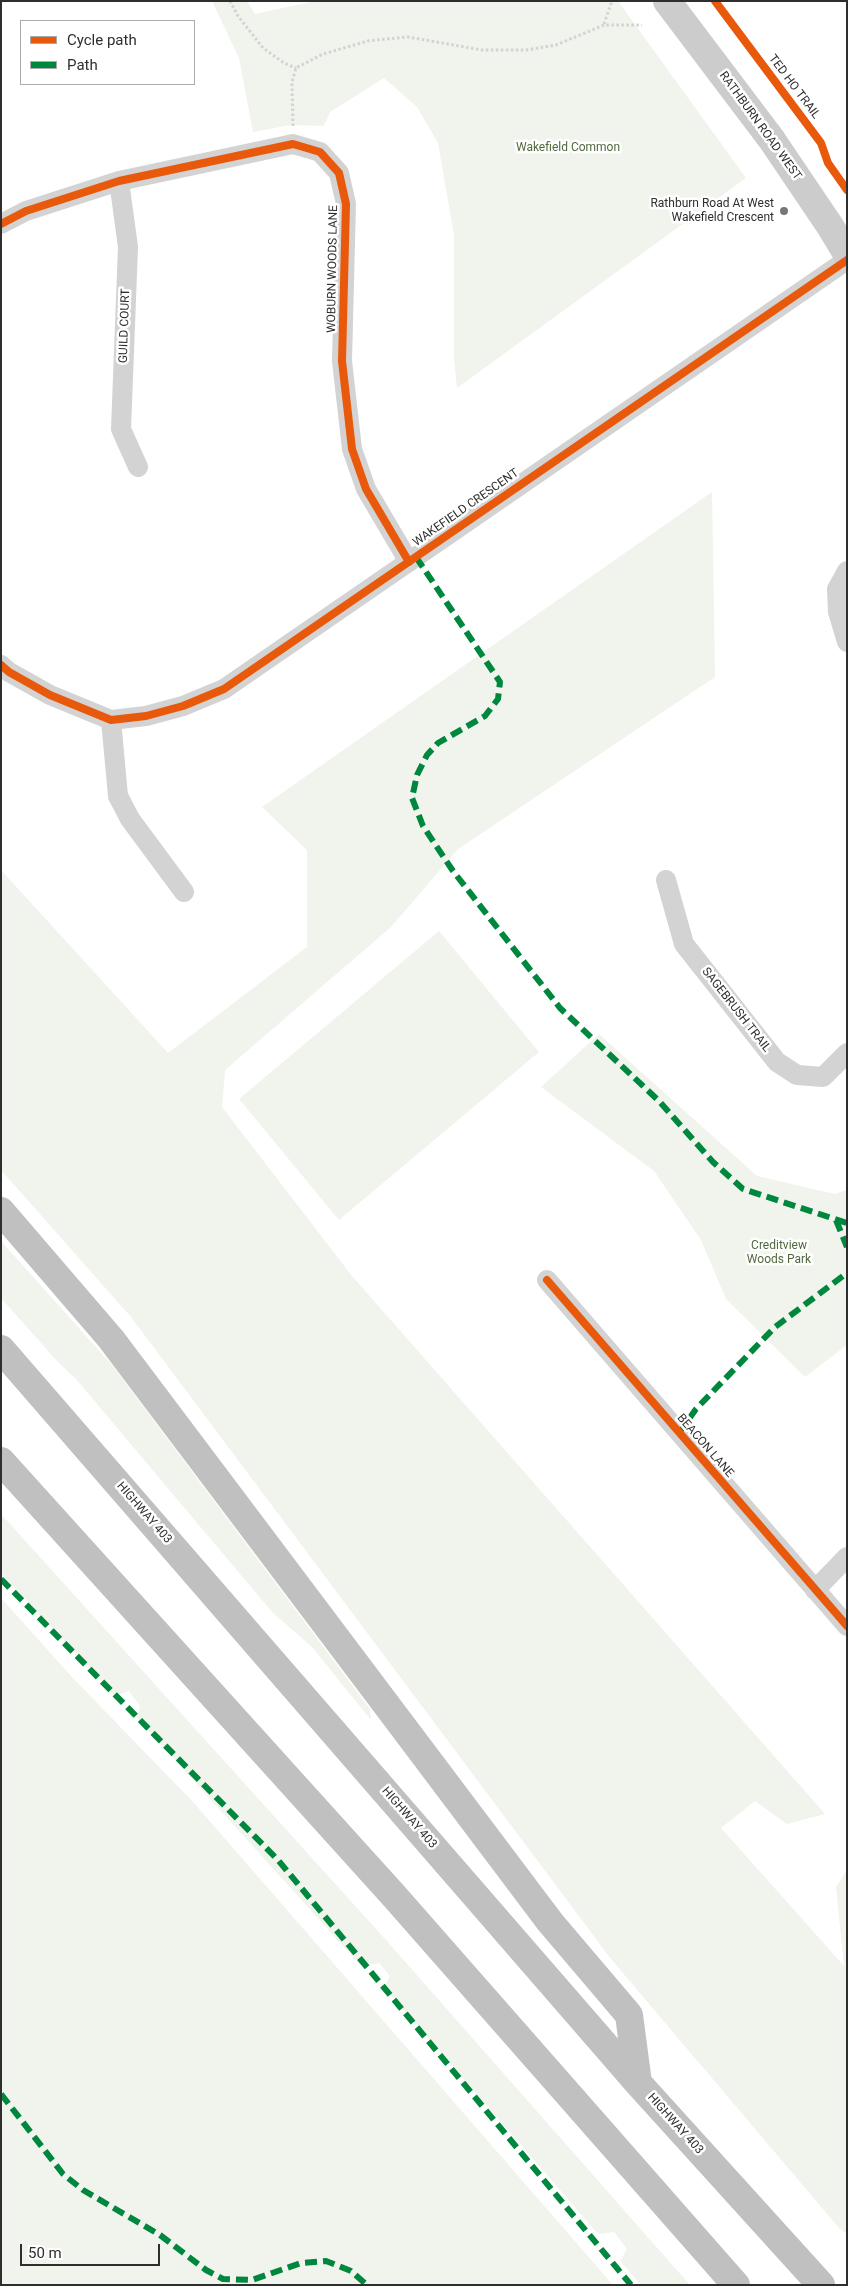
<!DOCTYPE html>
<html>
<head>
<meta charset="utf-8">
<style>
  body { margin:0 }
  #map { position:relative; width:848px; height:2286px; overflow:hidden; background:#fff; font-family:Roboto,sans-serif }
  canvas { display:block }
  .frame { position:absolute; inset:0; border:2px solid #2e2e2e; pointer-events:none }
  .legend { position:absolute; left:20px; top:20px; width:175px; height:65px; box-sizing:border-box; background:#fff; border:1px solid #ababab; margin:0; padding:6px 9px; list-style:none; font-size:15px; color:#2e2e2e }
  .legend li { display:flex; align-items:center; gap:10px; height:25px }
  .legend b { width:25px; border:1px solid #ababab }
  .scale { position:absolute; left:20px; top:2244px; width:140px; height:22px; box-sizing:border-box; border:2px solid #2e2e2e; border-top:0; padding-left:6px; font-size:15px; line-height:18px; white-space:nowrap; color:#2e2e2e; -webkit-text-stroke:4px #fff; paint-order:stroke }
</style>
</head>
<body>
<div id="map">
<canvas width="848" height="2286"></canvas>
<div class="frame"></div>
<ul class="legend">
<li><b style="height:6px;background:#e8590c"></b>Cycle path</li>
<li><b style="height:6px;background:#00873e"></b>Path</li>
</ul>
<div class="scale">50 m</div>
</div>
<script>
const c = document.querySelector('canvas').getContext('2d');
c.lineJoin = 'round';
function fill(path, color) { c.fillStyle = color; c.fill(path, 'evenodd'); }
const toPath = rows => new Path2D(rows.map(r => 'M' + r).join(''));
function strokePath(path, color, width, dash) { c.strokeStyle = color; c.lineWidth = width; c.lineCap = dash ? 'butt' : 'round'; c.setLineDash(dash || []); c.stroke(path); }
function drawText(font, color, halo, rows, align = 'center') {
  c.font = font + ' Roboto,sans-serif'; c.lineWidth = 5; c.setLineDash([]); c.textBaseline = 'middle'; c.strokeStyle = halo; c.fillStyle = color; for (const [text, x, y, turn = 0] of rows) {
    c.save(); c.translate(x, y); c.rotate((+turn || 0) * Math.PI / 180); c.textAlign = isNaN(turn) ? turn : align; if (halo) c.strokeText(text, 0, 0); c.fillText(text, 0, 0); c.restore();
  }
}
fill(toPath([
  [212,1,247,1,255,14,316,1,618,1,746,178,457,388,454,359,454,235,438,143,417,107,384,78,330,112,324,126,291,125,253,132,239,58],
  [712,492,715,677,458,849,391,927,225,1070,222,1107,352,1276,825,1814,787,1824,755,1801,721,1828,844,1966,836,1887,847,1870,847,2234,839,2228,611,1959,131,1317,1,1170,1,870,168,1053,307,947,307,850,262,807],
  [439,931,539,1052,339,1220,239,1099],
  [599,1034,757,1176,835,1194,847,1190,847,1345,805,1377,726,1299,701,1240,654,1171,541,1087],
  [1,1241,112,1365,370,1709,371,1720,312,1647,272,1612,76,1379,57,1361,1,1298],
  [1,1514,386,1940,690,2285,641,2285,620,2261,627,2249,614,2232,598,2234,384,1987,390,1976,379,1963,361,1966,137,1718,140,1706,129,1691,115,1696,1,1573],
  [1,1598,72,1677,194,1803,613,2285,1,2285]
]), '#f0f4ec');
strokePath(toPath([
  [230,1,238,16,263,48,284,63,296,68],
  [604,24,612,1],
  [293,126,292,82,296,68,323,54,368,41,408,37,482,50,526,50,556,45,604,25,642,25]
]), '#d3d3d3', 3, [2.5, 2.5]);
strokePath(toPath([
  [119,181,128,247,121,429,138,467],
  [1,224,26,211,119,181,293,144,320,152,339,173,346,204,342,361,352,449,366,489,409,562],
  [847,571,837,589,838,612,847,642],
  [1,665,9,672,50,695,111,720,146,716,183,706,224,689,847,260],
  [111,720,118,796,130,819,184,892],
  [666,880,684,944,777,1062,797,1075,823,1077,847,1053],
  [547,1280,847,1626],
  [815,1590,847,1557]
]), '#d3d3d3', 20);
strokePath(toPath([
  [667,1,772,140,830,226,847,254]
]), '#ccc', 28);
strokePath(toPath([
  [1,1211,111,1339,550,1922,629,2015,638,2083],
  [1,1349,638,2083,821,2285],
  [1,1461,395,1897,736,2285]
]), '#c0c0c0', 28);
strokePath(toPath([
  [416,557,500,682,498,699,485,716,438,743,427,755,417,775,412,798,423,826,453,871,560,1008,659,1101,713,1162,743,1189,847,1223],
  [836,1220,847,1247],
  [679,1433,696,1409,775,1327,847,1273],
  [1,1579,278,1860,631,2285],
  [1,2094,63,2174,83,2190,160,2235,206,2270,223,2279,252,2280,301,2263,326,2261,351,2271,367,2285]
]), '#00873e', 6, [12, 6]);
strokePath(toPath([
  [715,1,821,143,828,163,847,190],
  [1,224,26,211,119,181,293,144,320,152,339,173,346,204,342,361,352,449,366,489,409,562],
  [1,665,9,672,50,695,111,720,146,716,183,706,224,689,847,260],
  [547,1280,847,1626]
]), '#e8590c', 8);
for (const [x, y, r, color] of [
  [784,211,5,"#777"]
]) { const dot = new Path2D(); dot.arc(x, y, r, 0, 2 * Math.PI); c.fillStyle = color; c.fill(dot); strokePath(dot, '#fff', 2); }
drawText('12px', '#2e2e2e', '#fff', [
  ["TED HO TRAIL",794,87,53],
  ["RATHBURN ROAD WEST",760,126,54],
  ["WOBURN WOODS LANE",333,269,-89],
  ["GUILD COURT",125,326,-88],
  ["WAKEFIELD CRESCENT",466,508,-35],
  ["SAGEBRUSH TRAIL",736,1010,52],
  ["BEACON LANE",705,1446,49],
  ["HIGHWAY 403",144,1513,49],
  ["HIGHWAY 403",409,1818,49],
  ["HIGHWAY 403",675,2124,48]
]);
drawText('12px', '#51683d', '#fff', [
  ["Wakefield Common",568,148],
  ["Creditview",779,1246],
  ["Woods Park",779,1260]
]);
drawText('12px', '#2e2e2e', '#fff', [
  ["Rathburn Road At West",774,204],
  ["Wakefield Crescent",774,218]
], 'right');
</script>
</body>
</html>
